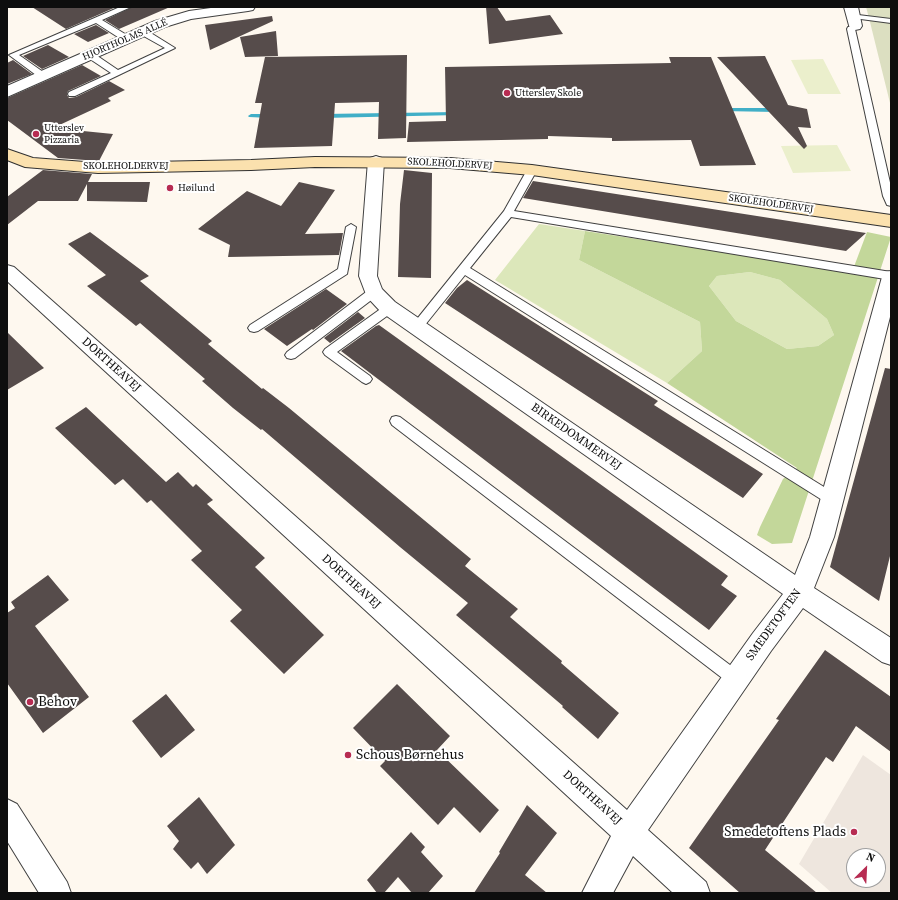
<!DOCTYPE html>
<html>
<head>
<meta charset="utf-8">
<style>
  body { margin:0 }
  #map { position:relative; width:898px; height:900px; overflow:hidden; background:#fef8ef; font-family:"Source Serif 4",serif }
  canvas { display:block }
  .frame { position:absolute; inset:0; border:8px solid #0e0e0e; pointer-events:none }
  .north { position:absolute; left:846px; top:848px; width:40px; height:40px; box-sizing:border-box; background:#fff; border:1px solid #9f9f9f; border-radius:50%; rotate:24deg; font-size:11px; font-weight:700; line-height:16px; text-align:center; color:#0e0e0e }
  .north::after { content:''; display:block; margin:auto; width:14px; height:18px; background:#b72c52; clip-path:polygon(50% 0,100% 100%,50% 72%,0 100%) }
</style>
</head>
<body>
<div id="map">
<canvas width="898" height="900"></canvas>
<div class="frame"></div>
<div class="north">N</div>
</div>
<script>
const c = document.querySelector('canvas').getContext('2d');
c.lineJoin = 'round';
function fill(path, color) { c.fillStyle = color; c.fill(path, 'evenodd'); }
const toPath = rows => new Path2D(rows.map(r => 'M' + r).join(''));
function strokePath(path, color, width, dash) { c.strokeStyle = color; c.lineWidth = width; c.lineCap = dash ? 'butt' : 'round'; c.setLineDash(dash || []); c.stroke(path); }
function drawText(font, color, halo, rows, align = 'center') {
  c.font = font + ' "Source Serif 4",serif'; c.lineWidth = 4; c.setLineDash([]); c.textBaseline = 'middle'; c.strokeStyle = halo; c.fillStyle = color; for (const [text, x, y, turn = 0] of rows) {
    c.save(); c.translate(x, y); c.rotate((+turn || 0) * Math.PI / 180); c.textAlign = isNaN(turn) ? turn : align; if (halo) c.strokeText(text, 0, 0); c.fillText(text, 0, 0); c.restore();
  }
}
fill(toPath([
  [539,224,585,231,579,260,700,322,702,351,667,383,495,280],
  [750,272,780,280,827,319,834,335,818,346,787,349,736,321,709,286,717,276]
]), '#dce7ba');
fill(toPath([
  [585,231,852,272,867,232,891,237,792,543,772,544,757,535,760,527,783,479,797,468,667,383,702,351,700,322,579,260],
  [750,272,780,280,827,319,834,335,818,346,787,349,736,321,709,286,717,276]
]), '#c3d79a');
fill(toPath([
  [866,7,891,7,891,107,869,18]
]), '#dcdfc1');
fill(toPath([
  [823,59,841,94,808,94,791,60],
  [837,145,851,171,793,173,781,146]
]), '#ebefcc');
fill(toPath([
  [863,755,891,775,891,893,832,893,799,864],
  [854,856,878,856,878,880,854,880]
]), '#eee6de');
fill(toPath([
  [723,108,775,108,778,110,775,112,721,111,720,110,723,108],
  [456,112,458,113,458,115,323,118,320,116,323,114,456,112],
  [251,114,270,114,273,116,270,118,249,117,248,116,251,114]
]), '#41afc7');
fill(toPath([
  [32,7,116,7,66,29],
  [132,7,170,7,119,29,105,20],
  [486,7,497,7,506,21,550,15,563,34,489,44],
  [272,16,273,21,210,50,205,25],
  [96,25,109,33,88,42,74,34],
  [276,31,278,56,245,57,240,37],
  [48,45,69,57,42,69,23,56],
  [407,55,406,138,378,139,379,102,335,103,332,146,254,148,262,103,255,103,265,57],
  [765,56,788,105,807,109,811,128,798,127,807,146,804,149,717,57],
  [669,57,711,57,756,165,700,166,691,140,612,141,612,138,548,136,548,139,407,142,409,122,446,121,445,67,671,63],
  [13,60,32,74,7,84,7,63],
  [82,65,101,76,68,91,67,95,69,98,76,97,109,81,125,90,108,98,111,101,53,128,113,134,99,161,58,158,7,120,7,98],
  [43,170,92,174,88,182,150,182,147,202,87,201,87,184,78,201,38,201,7,225,7,197],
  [404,170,432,173,431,278,398,277,400,204],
  [533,181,648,199,866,233,846,251,523,198],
  [299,182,335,190,305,234,343,233,339,255,228,257,230,245,198,229,247,191,281,206],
  [90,232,149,276,140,281,212,341,208,344,262,389,263,388,289,408,471,559,465,566,518,609,510,617,562,661,561,663,619,713,598,739,562,707,563,706,456,615,468,603,400,547,262,429,261,430,233,408,202,381,205,379,140,323,136,326,87,286,106,275,68,244],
  [467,280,658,401,654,405,763,474,743,498,445,303,457,288],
  [326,289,347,304,313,330,312,329,287,346,264,329],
  [358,312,365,318,330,343,324,338],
  [379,325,728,576,721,585,737,596,709,630,341,351,376,326],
  [7,332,44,368,7,390],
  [885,368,891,369,891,552,879,601,830,567],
  [86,407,166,482,178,472,193,487,196,484,213,500,207,504,265,558,255,567,324,635,284,674,230,621,242,610,191,560,202,551,151,500,147,503,123,479,115,485,55,428],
  [48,575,69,600,35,626,89,697,43,733,7,683,7,613,15,608,11,602],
  [825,650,891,697,891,752,856,726,833,762,826,757,765,850,817,893,740,893,689,848,779,720,776,719],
  [397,684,450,736,437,750,499,810,480,833,454,807,438,825,380,766,385,761,353,728],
  [166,694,195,730,161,758,132,721],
  [199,797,235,845,207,874,198,862,191,869,173,849,179,841,167,826],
  [527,805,557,833,525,875,547,893,474,893,500,853,499,852],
  [411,832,425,847,421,852,443,876,428,893,412,893,398,877,384,893,377,893,367,880]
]), '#564c4b');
const lane = toPath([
  [120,7,131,7,102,20,130,37,131,39,130,41,124,41,96,23,19,55,46,74,47,76,46,78,40,78,9,55,120,7],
  [850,14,891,19,891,23,853,18,850,18,850,14],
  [848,27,851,27,855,29,891,187,891,206,887,205,883,196,847,29,848,27],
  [140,30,146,30,175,48,75,96,69,96,68,94,69,92,111,73,87,57,86,55,87,53,93,53,118,70,165,48,140,34,139,32,140,30],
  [532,167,537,170,514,211,891,272,891,280,511,217,470,268,837,495,839,499,837,503,832,505,827,503,465,275,421,330,417,331,413,330,411,327,413,324,504,211,527,170,532,167],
  [351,224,356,227,347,274,258,331,254,332,250,331,248,328,250,325,338,269,346,227,351,224],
  [374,288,378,289,380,292,378,295,295,358,291,359,287,358,285,355,287,352,370,289,374,288],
  [390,304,394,305,396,308,394,311,337,352,370,376,372,379,370,382,366,384,362,382,325,355,323,352,325,349,386,305,390,304],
  [396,416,400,417,742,674,744,679,742,684,736,687,730,684,392,425,390,421,392,417,396,416]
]);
const street = toPath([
  [218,7,255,7,253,10,248,11,191,19,165,27,7,97,7,86,155,21,189,11,218,7],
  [844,7,858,7,862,26,860,29,855,30,850,29,844,7],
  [376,156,382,158,384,161,377,276,382,289,395,302,795,575,810,537,882,277,884,272,891,271,891,313,834,537,814,588,891,638,891,665,882,662,803,608,771,651,648,830,706,882,710,893,673,893,633,856,613,893,582,893,611,836,7,281,7,265,14,267,627,810,753,633,783,594,381,312,367,297,359,276,368,161,370,158,376,156],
  [7,799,17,804,67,882,71,893,39,893,7,841,7,799]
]);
const secondary = toPath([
  [7,149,33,158,98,163,251,160,315,157,450,158,532,165,891,215,891,227,532,175,450,168,315,167,251,170,98,173,25,167,7,160,7,149]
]);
strokePath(lane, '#414141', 2);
strokePath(street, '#414141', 2);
strokePath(secondary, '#303030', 2);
fill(lane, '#fff');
fill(street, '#fff');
fill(secondary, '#fbe1ae');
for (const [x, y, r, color] of [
  [507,93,4,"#b72c52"],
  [36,134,4,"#b72c52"],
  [170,188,4,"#b72c52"],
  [30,702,4,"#b72c52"],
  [348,755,4,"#b72c52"],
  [854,832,4,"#b72c52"]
]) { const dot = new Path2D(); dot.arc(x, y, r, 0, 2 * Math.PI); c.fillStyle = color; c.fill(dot); strokePath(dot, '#fff', 1.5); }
drawText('10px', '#0e0e0e', '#fff', [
  ["HJORTHOLMS ALLÉ",125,40,-23],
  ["SKOLEHOLDERVEJ",450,164,3],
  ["SKOLEHOLDERVEJ",126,166],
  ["SKOLEHOLDERVEJ",771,204,8]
]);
drawText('10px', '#0e0e0e', '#fff', [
  ["Utterslev Skole",515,93],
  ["Utterslev",44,128],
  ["Pizzaria",44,140],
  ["Høilund",178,188]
], 'left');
drawText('12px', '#0e0e0e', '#fff', [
  ["DORTHEAVEJ",111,365,42],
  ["BIRKEDOMMERVEJ",576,437,35],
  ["DORTHEAVEJ",351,582,42],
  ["SMEDETOFTEN",774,625,-54],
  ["DORTHEAVEJ",592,798,42]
]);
drawText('14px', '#0e0e0e', '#fff', [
  ["Behov",38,702],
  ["Schous Børnehus",356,755],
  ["Smedetoftens Plads",846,832,"right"]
], 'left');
</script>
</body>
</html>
